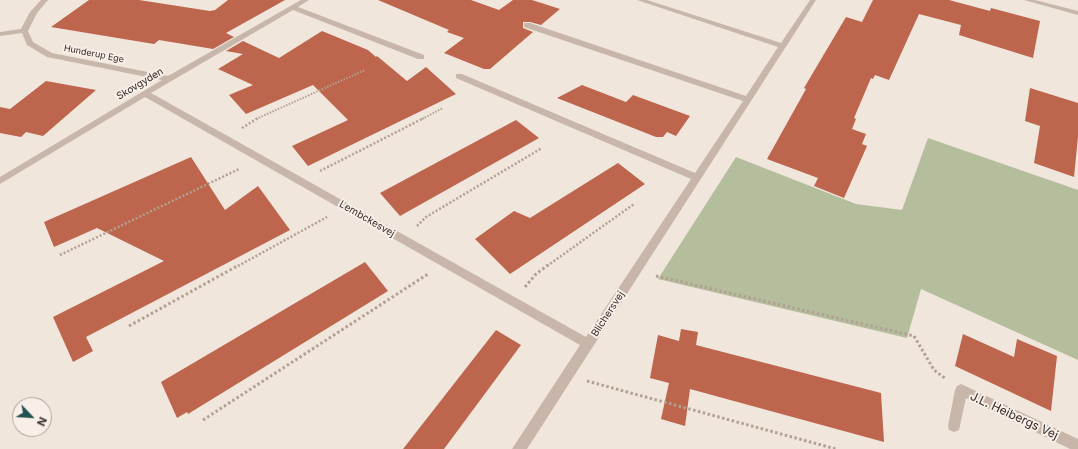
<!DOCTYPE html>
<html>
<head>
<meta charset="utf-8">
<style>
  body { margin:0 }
  #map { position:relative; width:1078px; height:449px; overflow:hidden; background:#f0e6dc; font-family:Inter,sans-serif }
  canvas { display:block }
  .north { position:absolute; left:12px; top:397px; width:40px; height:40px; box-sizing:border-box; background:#f8f0e8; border:1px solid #aaa29b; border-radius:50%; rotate:115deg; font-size:11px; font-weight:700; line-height:16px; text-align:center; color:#352c28 }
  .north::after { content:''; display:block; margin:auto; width:14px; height:18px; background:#215153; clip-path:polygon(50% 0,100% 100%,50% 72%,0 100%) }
</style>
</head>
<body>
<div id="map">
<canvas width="1078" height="449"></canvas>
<div class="north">N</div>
</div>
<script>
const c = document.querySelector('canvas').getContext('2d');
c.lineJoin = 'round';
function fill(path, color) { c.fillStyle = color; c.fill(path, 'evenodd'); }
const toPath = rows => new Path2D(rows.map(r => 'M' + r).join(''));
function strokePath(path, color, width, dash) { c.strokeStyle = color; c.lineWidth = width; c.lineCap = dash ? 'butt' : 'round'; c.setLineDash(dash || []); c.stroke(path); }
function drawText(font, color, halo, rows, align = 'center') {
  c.font = font + ' Inter,sans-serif'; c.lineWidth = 4; c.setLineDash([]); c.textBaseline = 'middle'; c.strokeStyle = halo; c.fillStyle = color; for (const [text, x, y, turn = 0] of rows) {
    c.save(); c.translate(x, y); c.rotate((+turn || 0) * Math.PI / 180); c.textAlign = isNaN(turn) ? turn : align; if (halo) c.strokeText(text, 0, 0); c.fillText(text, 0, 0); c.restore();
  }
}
fill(toPath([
  [928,138,1078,190,1078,360,921,289,907,338,658,279,736,157,856,204,902,210]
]), '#b4be9d');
fill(toPath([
  [89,0,139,0,210,11,215,10,228,0,285,0,226,33,234,37,213,49,159,40,154,44,51,27],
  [378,0,471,0,499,10,513,0,532,0,560,9,541,25,530,22,523,22,523,28,533,32,490,69,484,69,444,53,464,38,447,32,449,30],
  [873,0,949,0,990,11,991,8,1040,21,1033,58,959,35,961,25,919,14,889,80,875,75,873,79,871,78,854,118,856,119,852,129,866,134,862,144,867,146,844,198,814,186,818,178,767,159,806,89,804,88,846,17,862,22],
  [322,31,368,50,376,57,377,56,407,81,426,67,456,94,308,166,292,146,348,120,313,85,246,114,229,95,253,85,218,69,243,54,226,51,243,41,279,58],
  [46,81,96,90,43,136,26,132,21,137,0,133,0,107,10,109],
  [582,85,626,102,633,95,690,116,676,136,667,132,663,137,656,137,557,98],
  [1030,88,1078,103,1078,137,1074,177,1034,163,1040,126,1025,121],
  [516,120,539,138,400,216,380,193],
  [191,157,225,210,258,186,290,230,86,337,93,351,73,362,53,317,164,261,97,228,54,247,44,222],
  [618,163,645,184,510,274,475,239,514,211,530,218],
  [365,262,388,291,188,414,187,412,177,418,161,382],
  [681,329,698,332,696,345,881,393,884,442,690,389,685,426,661,419,669,383,650,378,658,335,679,341],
  [496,330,521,345,444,449,403,449],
  [963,334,1014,357,1017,339,1057,356,1051,411,955,366]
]), '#bd654d');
strokePath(toPath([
  [256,119,365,70],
  [422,119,443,108]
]), '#b3a093', 2, [1.5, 1.5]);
strokePath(toPath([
  [242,128,258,118],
  [320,171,424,118],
  [417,226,426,217,542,148],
  [60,255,239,169],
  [238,266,327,217],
  [547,266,634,204]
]), '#b3a093', 2.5, [2, 2]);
strokePath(toPath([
  [656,276,914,336,934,370,946,379],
  [525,287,536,274,548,265],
  [129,326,239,265],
  [587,381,836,449],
  [203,420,428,274]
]), '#b3a093', 3, [2.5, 2.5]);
fill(toPath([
  [41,0,48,0,37,13,28,31,33,42,52,53,168,76,301,0,309,0,298,7,424,55,424,59,418,59,293,10,151,93,586,337,691,179,456,78,456,74,462,74,695,173,743,101,524,27,524,23,530,23,746,96,778,47,637,0,647,0,781,43,810,0,816,0,527,449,512,449,580,345,145,97,0,184,0,177,162,80,47,57,27,45,22,33,0,36,0,32,21,29,30,12,41,0],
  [1024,0,1035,0,1078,11,1078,15,1024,0],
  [961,384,1078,439,1078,449,1070,449,966,398,959,430,954,432,949,430,948,426,955,390,957,386,961,384]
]), '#c7b6a9');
drawText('9px', '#352c28', '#f8f0e8', [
  ["Hunderup Ege",94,54,11]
]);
drawText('10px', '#352c28', '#f8f0e8', [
  ["Skovgyden",140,84,-31],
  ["Lembckesvej",367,219,30],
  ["Blichersvej",608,314,-57]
]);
drawText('12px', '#352c28', '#f8f0e8', [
  ["J.L. Heibergs Vej",1014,416,25]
]);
</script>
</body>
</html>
